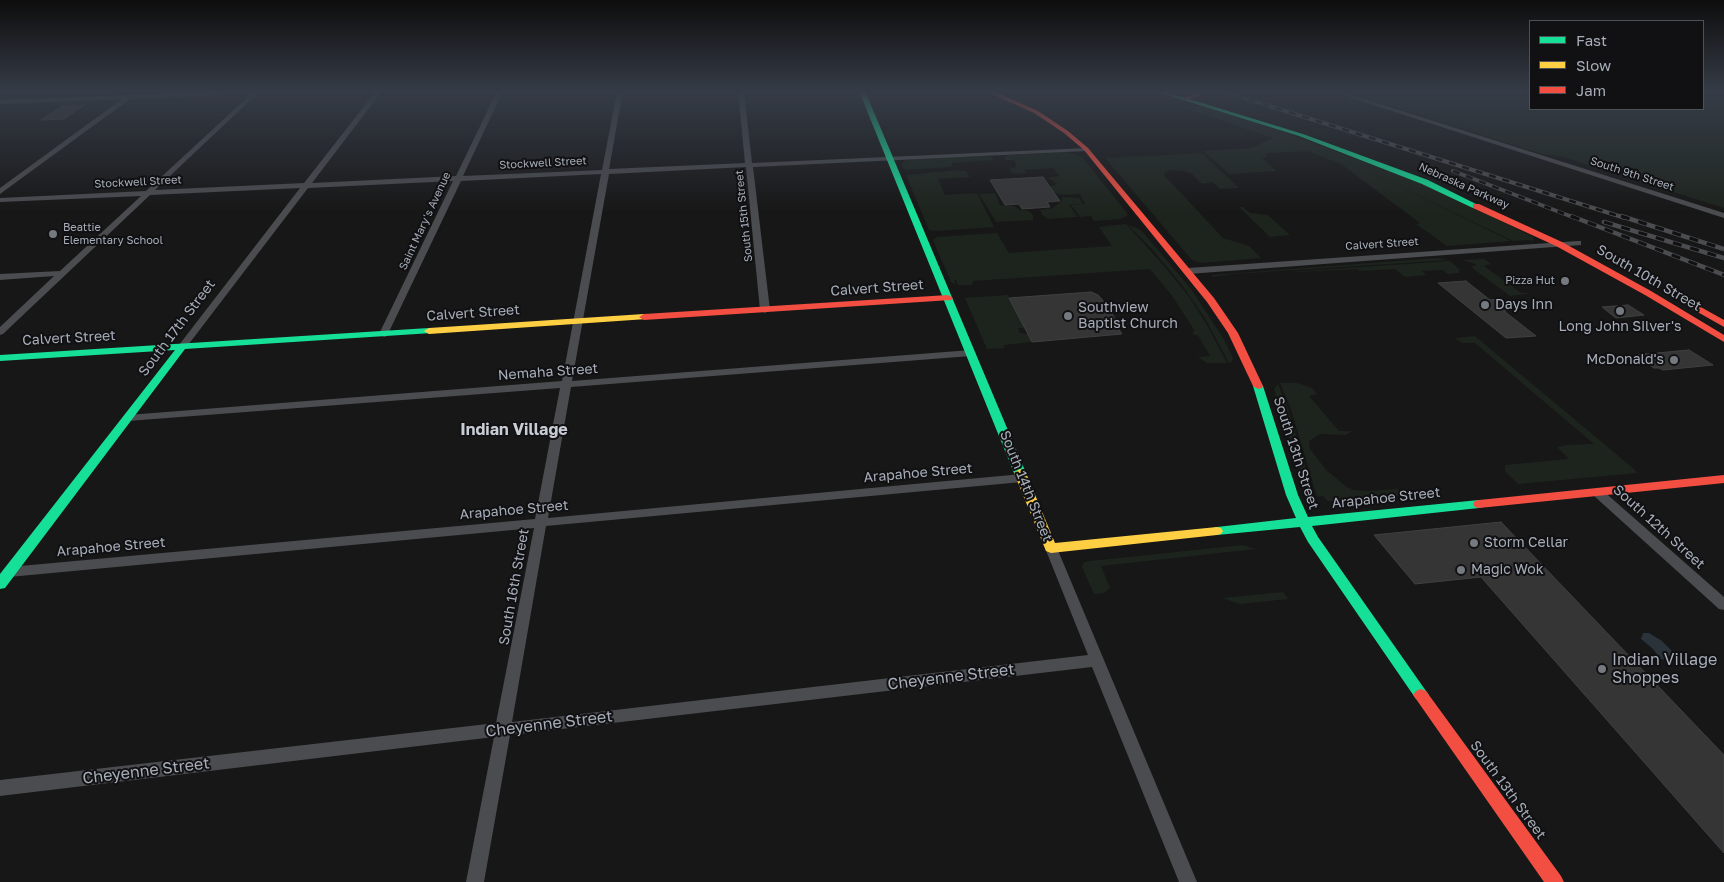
<!DOCTYPE html>
<html>
<head>
<meta charset="utf-8">
<style>
  body { margin:0 }
  #map { position:relative; width:1724px; height:882px; overflow:hidden; background:#171717; font-family:"Golos Text",sans-serif }
  canvas { display:block }
  .legend { position:absolute; left:1529px; top:20px; width:175px; height:90px; box-sizing:border-box; background:#111113; border:1px solid #4d5055; margin:0; padding:6px 9px; list-style:none; font-size:15px; color:#a7aeb9 }
  .legend li { display:flex; align-items:center; gap:10px; height:25px }
  .legend b { width:25px; border:1px solid #4d5055 }
</style>
</head>
<body>
<div id="map">
<canvas width="1724" height="882"></canvas>
<ul class="legend">
<li><b style="height:6px;background:#16e098"></b>Fast</li>
<li><b style="height:6px;background:#ffcf43"></b>Slow</li>
<li><b style="height:6px;background:#f24e42"></b>Jam</li>
</ul>
</div>
<script>
const c = document.querySelector('canvas').getContext('2d');
c.lineJoin = 'round';
function fill(path, color) { c.fillStyle = color; c.fill(path, 'evenodd'); }
const toPath = rows => new Path2D(rows.map(r => 'M' + r).join(''));
function strokePath(path, color, width, dash) { c.strokeStyle = color; c.lineWidth = width; c.lineCap = dash ? 'butt' : 'round'; c.setLineDash(dash || []); c.stroke(path); }
function drawText(font, color, halo, rows, align = 'center') {
  c.font = font + ' "Golos Text",sans-serif'; c.lineWidth = 4; c.setLineDash([]); c.textBaseline = 'middle'; c.strokeStyle = halo; c.fillStyle = color; for (const [text, x, y, turn = 0] of rows) {
    c.save(); c.translate(x, y); c.rotate((+turn || 0) * Math.PI / 180); c.textAlign = isNaN(turn) ? turn : align; if (halo) c.strokeText(text, 0, 0); c.fillText(text, 0, 0); c.restore();
  }
}
fill(toPath([
  [1343,91,1530,91,1530,109,1703,109,1703,91,1724,91,1724,208,1563,157,1542,154],
  [1178,106,1201,107,1228,114,1278,130,1408,178,1464,202,1533,237,1534,239,1532,241,1529,240,1513,241,1363,169,1511,241,1447,246,1416,224,1420,223,1341,164,1307,151,1271,153,1266,154,1267,157,1262,158,1277,171,1229,174,1203,151,1251,148,1274,138],
  [1067,152,1082,157,1127,213,1127,216,1120,219,1094,221,1091,216,1080,217,1071,205,1085,204,1080,194,1061,195,1052,191,1050,187,1057,184,1054,181,1046,178,1059,176,1054,168,1026,170,1024,171,1027,173,1014,174,1008,169,1017,167,1014,160,1005,160,1004,157,1009,155],
  [1204,153,1203,154,1239,188,1220,189,1213,182,1202,184,1192,174,1184,171,1171,170,1165,172,1164,175,1223,238,1249,246,1261,258,1200,263,1192,260,1105,158],
  [984,156,991,157,994,160,952,163,952,166,950,167,908,170,903,169,902,164,904,161,911,159],
  [957,170,966,171,970,177,938,179,945,195,977,193,994,227,936,231,929,230,906,175],
  [995,193,1000,205,1014,206,1020,210,1029,211,1033,215,1033,220,996,222,979,194],
  [1062,197,1079,198,1083,204,1069,205,1078,217,1048,219,1042,215,1040,210,1053,208,1062,201],
  [1239,207,1243,207,1250,213,1268,215,1290,235,1270,237],
  [1126,224,1165,267,1190,298,1208,327,1227,363,1207,363,1198,357,1210,356,1198,335,1194,335,1192,332,1195,331,1173,297,1150,269,973,281,972,285,958,285,956,280,954,280,956,285,951,282,933,240,937,237,997,233,1009,253,1112,246,1099,227],
  [1128,225,1141,230,1191,289,1223,338,1233,358,1232,362,1229,363,1205,318,1182,285,1151,248],
  [1438,258,1448,260,1233,274,1213,277,1212,275],
  [1484,259,1491,264,1484,266,1521,293,1533,293,1510,296,1471,267,1477,265,1475,264,1462,260],
  [1450,261,1459,269,1459,273,1448,274,1443,270,1422,271,1426,275,1405,277,1395,269,1360,271,1357,269,1275,273],
  [1008,295,1025,328,1018,328,1020,333,1028,334,1032,342,1004,345,1004,348,987,349,965,298],
  [1475,336,1634,469,1637,473,1518,484,1505,471,1505,465,1569,459,1557,447,1567,445,1594,444,1475,343,1462,343,1455,338],
  [1280,383,1297,383,1312,388,1317,394,1309,396,1339,431,1352,431,1346,435,1320,434,1309,441,1310,449,1327,471,1347,487,1354,490,1368,491,1397,489,1406,495,1341,502,1328,501,1323,496,1317,497,1291,409],
  [1278,384,1288,409,1315,499,1308,495,1304,487,1274,389],
  [1243,545,1256,549,1101,566,1110,588,1104,593,1094,594,1082,567,1084,562,1090,561],
  [1283,592,1288,599,1240,604,1222,598]
]), '#1d241d');
fill(toPath([
  [1643,633,1649,633,1662,641,1676,655,1676,661,1661,659,1652,648,1641,639]
]), '#293339');
const building = toPath([
  [84,105,64,119,41,120,62,106,84,105],
  [1043,177,1060,201,1047,202,1050,207,1022,209,1019,204,1005,205,990,180,1043,177],
  [1466,281,1490,300,1497,299,1512,310,1504,311,1536,336,1506,338,1438,283,1466,281],
  [1091,292,1098,295,1105,303,1116,320,1113,320,1122,334,1032,342,1009,298,1091,292],
  [1628,305,1644,315,1616,318,1602,307,1628,305],
  [1689,350,1713,365,1663,370,1659,368,1654,368,1635,355,1689,350],
  [1501,522,1724,755,1724,853,1481,577,1415,584,1374,535,1501,522]
]);
fill(building, '#353536');
strokePath(building, '#3f4043', 1);
fill(toPath([
  [232,91,277,91,274,93,258,93,155,190,304,183,376,91,382,91,312,183,456,176,497,91,503,91,463,176,602,170,617,91,623,91,609,169,745,163,738,91,744,91,752,163,1088,148,1089,149,1086,151,753,167,770,310,765,313,760,310,746,167,609,174,572,381,971,350,976,353,971,356,571,387,548,518,1022,474,1028,478,1022,482,546,526,512,722,1088,655,1045,548,1046,545,1051,543,1056,545,1057,548,1197,882,1179,882,1092,667,510,735,484,882,466,882,494,737,0,796,0,780,496,723,534,528,9,577,4,575,2,572,4,569,9,567,535,519,560,388,128,421,123,418,128,415,562,381,601,174,461,181,387,336,384,337,379,334,453,181,308,188,185,349,182,350,177,347,179,345,300,188,150,195,3,334,0,335,0,327,54,276,0,280,0,274,60,271,141,196,0,202,0,198,146,191,251,94,130,99,0,194,0,188,122,99,0,104,0,100,232,91],
  [1330,91,1339,91,1724,213,1724,218,1330,91],
  [1578,241,1581,241,1581,245,1188,274,1184,271,1188,268,1578,241],
  [1597,488,1601,489,1724,597,1724,610,1719,609,1593,495,1591,492,1597,488]
]), '#4b4c50');
fill(toPath([
  [859,91,865,91,1026,473,1024,476,1020,477,1014,473,859,91],
  [1154,91,1163,91,1303,134,1428,180,1480,206,1473,208,1422,184,1299,136,1154,91],
  [429,328,432,329,434,331,432,333,185,349,5,588,0,589,0,574,175,350,0,361,0,355,429,328],
  [1258,383,1263,386,1298,495,1308,517,1479,500,1483,501,1485,504,1483,507,1479,508,1312,526,1318,537,1426,691,1429,695,1426,699,1421,701,1416,699,1308,542,1300,527,1217,535,1213,534,1211,531,1213,528,1217,527,1296,518,1286,495,1253,386,1258,383]
]), '#16e098');
fill(toPath([
  [644,314,649,317,647,319,429,334,424,331,429,328,644,314],
  [1020,469,1026,473,1055,543,1217,527,1221,528,1223,531,1221,534,1217,535,1051,553,1046,551,1014,473,1020,469]
]), '#ffcf43');
fill(toPath([
  [985,91,993,91,1038,111,1068,131,1088,148,1214,298,1238,333,1263,386,1262,388,1258,389,1253,386,1228,333,1207,302,1084,150,1064,133,1034,113,985,91],
  [1203,91,1211,91,1187,100,1182,99,1203,91],
  [1473,204,1479,204,1562,242,1651,291,1724,335,1724,342,1645,295,1556,246,1473,208,1473,204],
  [948,295,953,298,951,300,644,320,639,317,644,314,948,295],
  [1690,301,1724,320,1724,327,1687,306,1685,304,1690,301],
  [1724,475,1724,483,1479,508,1475,507,1473,504,1475,501,1479,500,1724,475],
  [1421,689,1426,691,1561,876,1564,882,1544,882,1416,699,1413,695,1416,691,1421,689]
]), '#f24e42');
const railFar1 = toPath([
  [1222,91,1625,218],
  [1453,171,1575,218]
]);
const rail = toPath([
  [1571,216,1724,275],
  [1621,216,1724,249],
  [1604,222,1724,258]
]);
strokePath(railFar1, '#4b4c4f', 4);
strokePath(rail, '#4b4c4f', 4.5);
strokePath(railFar1, '#111113', 2.5, [7]);
strokePath(rail, '#111113', 3, [9]);
const sky = c.createLinearGradient(0, 0, 0, 214);
sky.addColorStop(0, '#0d0d0d');
sky.addColorStop(0.43, '#363c47');
sky.addColorStop(1, '#363c4700');
c.fillStyle = sky;
c.fillRect(0, 0, 1724, 214);
for (const [x, y, r, color] of [
  [53,234,5,"#757980"],
  [1565,281,5,"#757980"],
  [1485,305,5,"#757980"],
  [1620,311,5,"#757980"],
  [1068,316,5,"#757980"],
  [1674,360,5,"#757980"],
  [1474,543,5,"#757980"],
  [1461,570,5,"#757980"],
  [1602,669,5,"#757980"]
]) { const dot = new Path2D(); dot.arc(x, y, r, 0, 2 * Math.PI); c.fillStyle = color; c.fill(dot); strokePath(dot, '#111113', 2); }
drawText('11px', '#a7aeb9', '#111113', [
  ["Stockwell Street",543,163,-3],
  ["South 9th Street",1632,174,18],
  ["Stockwell Street",138,182,-3],
  ["Nebraska Parkway",1464,186,24],
  ["South 15th Street",744,216,-96],
  ["Saint Mary's Avenue",425,221,-65],
  ["Calvert Street",1382,244,-4]
]);
drawText('11px', '#a7aeb9', '#111113', [
  ["Beattie",63,228],
  ["Elementary School",63,241],
  ["Pizza Hut",1555,281,"right"]
], 'left');
drawText('14px', '#a7aeb9', '#111113', [
  ["South 10th Street",1649,278,30],
  ["Calvert Street",877,288,-4],
  ["Calvert Street",473,313,-4],
  ["South 17th Street",177,328,-53],
  ["Calvert Street",69,338,-3],
  ["Nemaha Street",548,372,-4],
  ["South 13th Street",1296,453,72],
  ["Arapahoe Street",918,473,-5],
  ["South 14th Street",1026,486,68],
  ["Arapahoe Street",1386,498,-6],
  ["Arapahoe Street",514,510,-5],
  ["South 12th Street",1659,527,42],
  ["Arapahoe Street",111,547,-5],
  ["South 16th Street",514,587,-80],
  ["South 13th Street",1508,790,54]
]);
drawText('14px', '#a7aeb9', '#111113', [
  ["Days Inn",1495,305],
  ["Southview",1078,308],
  ["Baptist Church",1078,324],
  ["Long John Silver's",1620,327,"center"],
  ["McDonald's",1664,360,"right"],
  ["Storm Cellar",1484,543],
  ["Magic Wok",1471,570]
], 'left');
drawText('bold 16px', '#c8ccd4', '#111113', [
  ["Indian Village",514,430]
]);
drawText('16px', '#a7aeb9', '#111113', [
  ["Indian Village",1612,660],
  ["Shoppes",1612,678]
], 'left');
drawText('16px', '#a7aeb9', '#111113', [
  ["Cheyenne Street",951,677,-7],
  ["Cheyenne Street",549,724,-7],
  ["Cheyenne Street",146,771,-7]
]);
</script>
</body>
</html>
